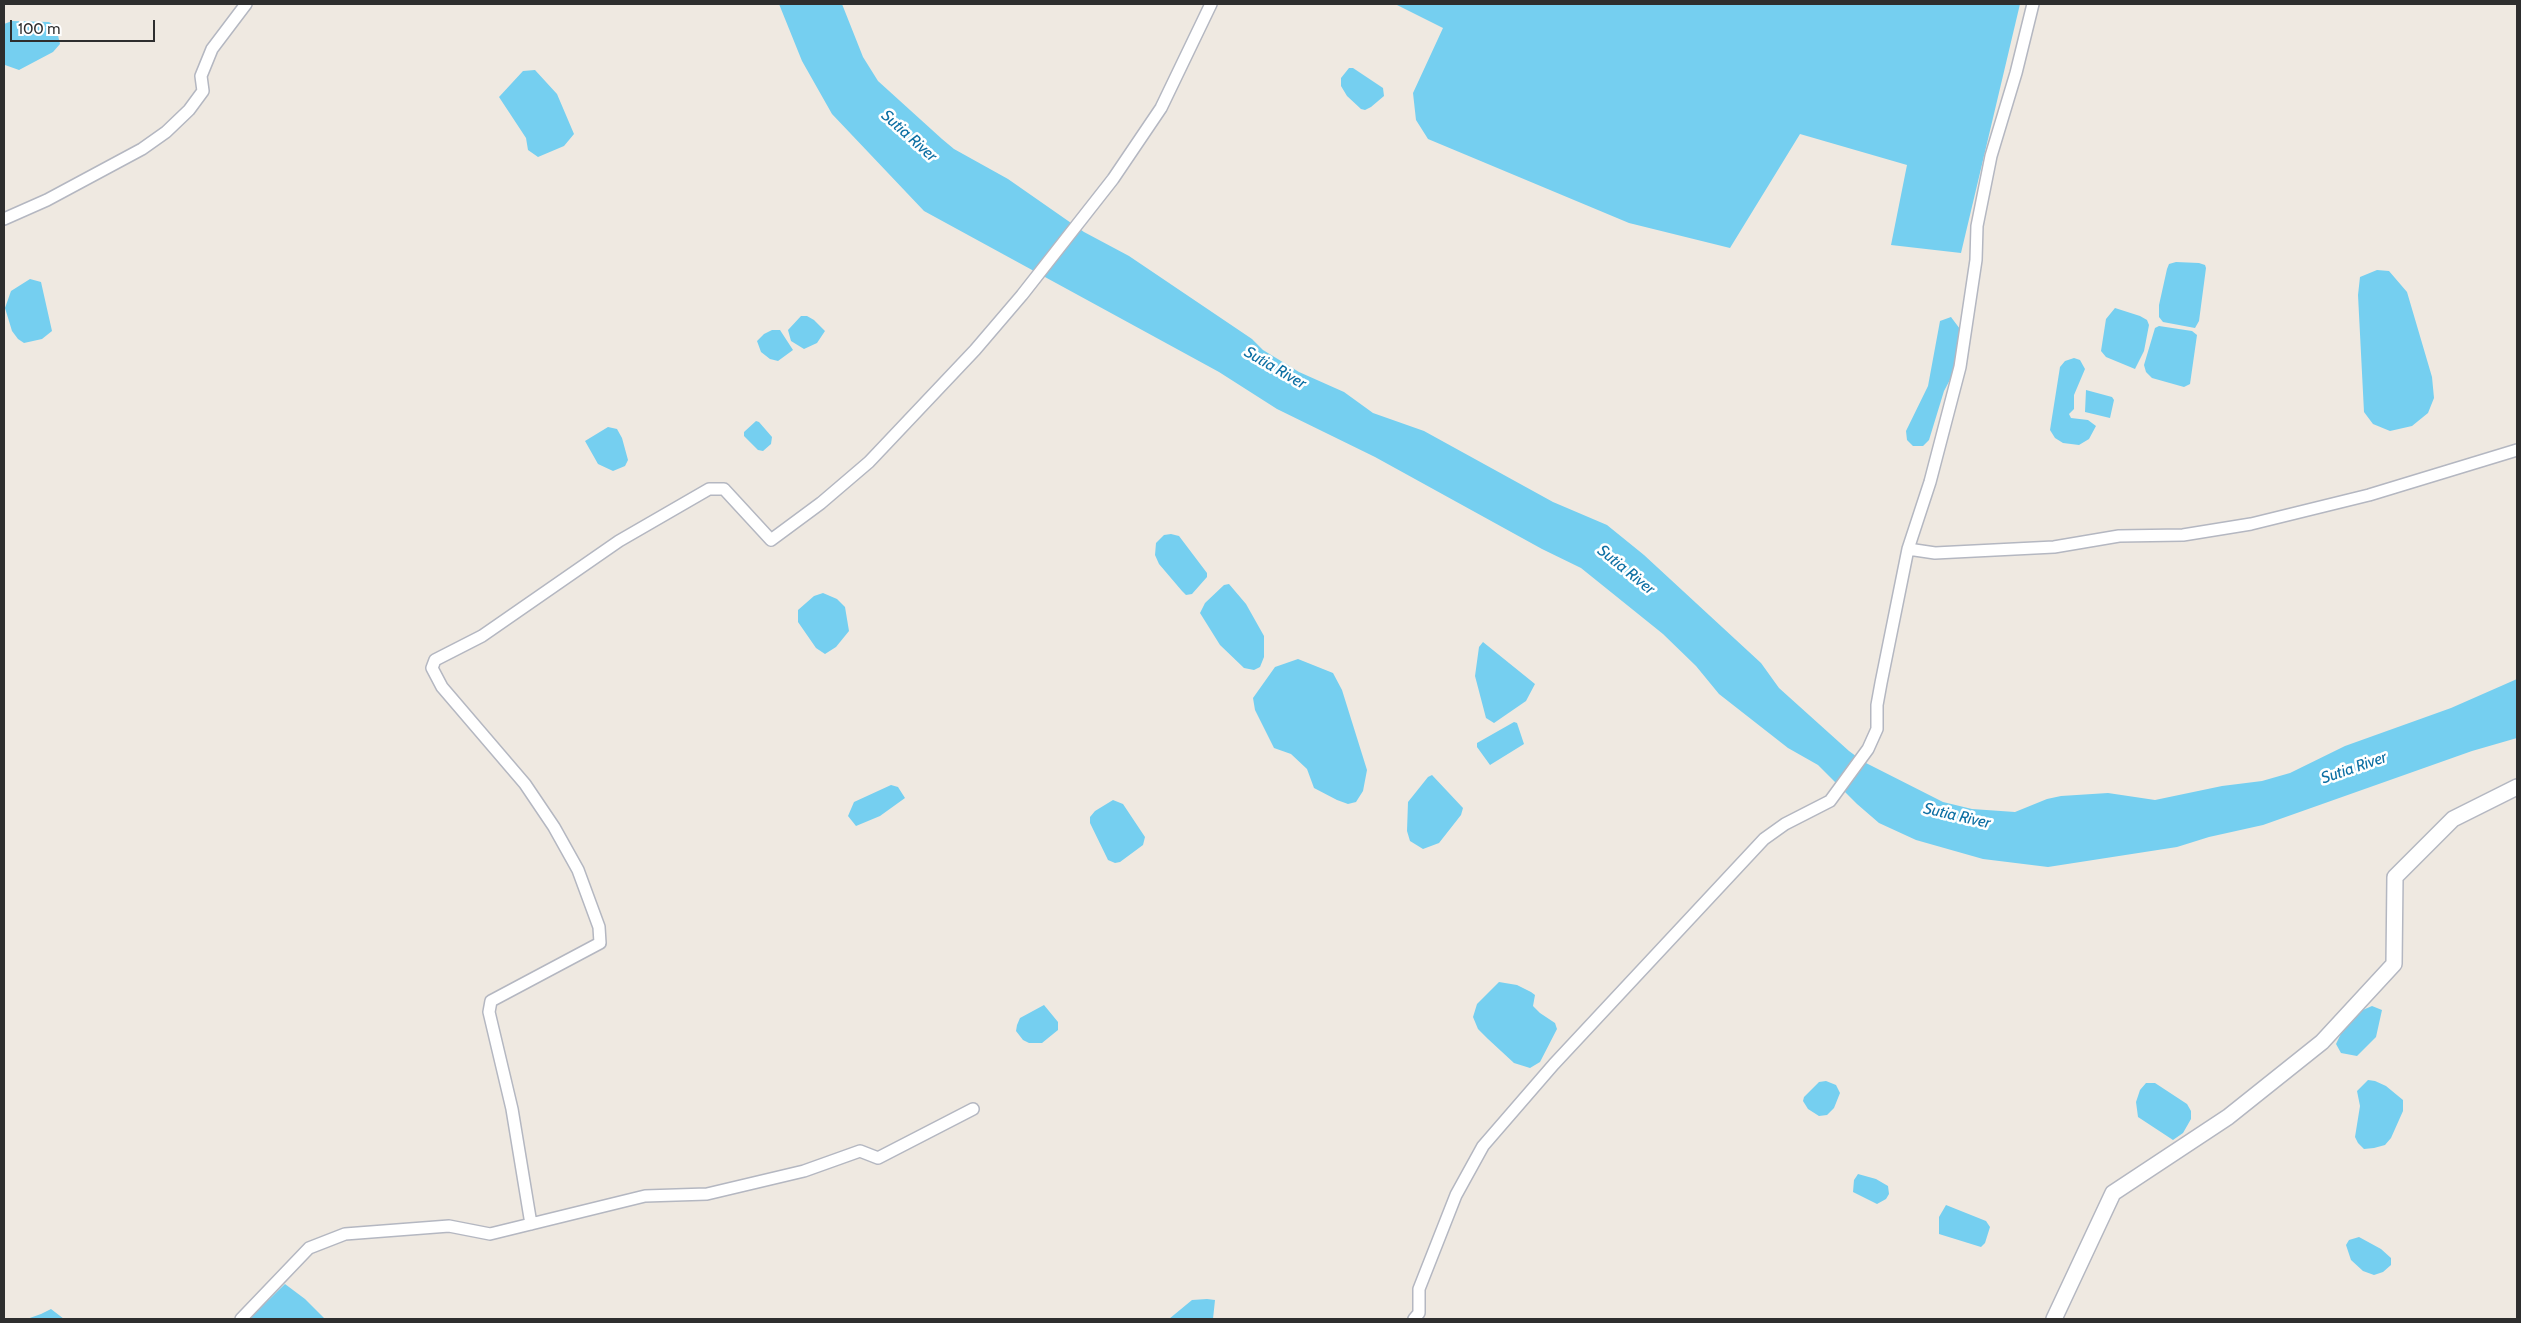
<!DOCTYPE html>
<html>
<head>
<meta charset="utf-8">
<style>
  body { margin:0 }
  #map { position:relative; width:2521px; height:1323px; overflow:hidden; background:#efe9e1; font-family:Cabin,sans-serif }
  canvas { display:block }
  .frame { position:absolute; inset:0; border:5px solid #2e2e2e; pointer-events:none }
  .scale { position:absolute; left:10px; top:20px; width:145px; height:22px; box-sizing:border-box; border:2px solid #2e2e2e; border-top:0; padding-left:6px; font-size:15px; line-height:18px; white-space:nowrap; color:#2e2e2e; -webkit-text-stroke:4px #fff; paint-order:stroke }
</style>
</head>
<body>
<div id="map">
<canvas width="2521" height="1323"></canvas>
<div class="frame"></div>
<div class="scale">100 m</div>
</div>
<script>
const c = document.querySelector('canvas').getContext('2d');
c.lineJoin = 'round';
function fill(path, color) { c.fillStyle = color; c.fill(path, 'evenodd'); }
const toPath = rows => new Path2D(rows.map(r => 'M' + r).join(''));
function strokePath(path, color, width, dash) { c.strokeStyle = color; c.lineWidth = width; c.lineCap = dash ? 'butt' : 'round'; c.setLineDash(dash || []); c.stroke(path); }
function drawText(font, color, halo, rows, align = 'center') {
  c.font = font + ' Cabin,sans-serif'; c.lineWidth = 5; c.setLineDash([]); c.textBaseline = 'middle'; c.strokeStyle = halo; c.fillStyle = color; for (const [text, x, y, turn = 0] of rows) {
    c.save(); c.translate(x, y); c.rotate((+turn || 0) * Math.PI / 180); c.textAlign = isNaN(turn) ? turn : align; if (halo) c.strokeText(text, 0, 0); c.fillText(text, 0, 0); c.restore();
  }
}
fill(toPath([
  [779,4,842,4,863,57,878,81,942,139,954,149,1008,179,1084,232,1129,256,1252,339,1263,350,1299,372,1344,392,1373,413,1424,431,1553,502,1607,525,1644,555,1761,663,1779,688,1849,751,1864,762,1943,802,1972,809,2015,812,2047,799,2061,796,2108,793,2155,800,2222,786,2262,781,2290,773,2345,746,2451,708,2517,679,2517,738,2472,751,2263,825,2209,837,2177,847,2048,867,1983,859,1916,840,1879,823,1857,804,1818,765,1788,748,1719,694,1696,666,1663,634,1581,568,1542,549,1375,457,1277,409,1219,372,924,211,832,114,802,61],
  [1395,4,2020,4,1961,253,1891,245,1907,165,1800,134,1730,248,1629,223,1428,139,1416,120,1413,93,1443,28],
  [12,21,49,22,56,27,60,44,53,52,19,70,5,65,4,24],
  [1349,68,1353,68,1383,88,1384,96,1371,107,1365,110,1361,109,1347,96,1341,86,1341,78],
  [535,70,557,94,574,134,564,146,538,157,528,150,526,138,499,97,523,71],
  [2176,262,2199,263,2205,265,2206,268,2199,321,2195,328,2163,322,2159,317,2159,305,2167,269,2169,264],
  [2377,270,2389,271,2407,292,2432,377,2434,398,2428,413,2412,426,2390,431,2373,424,2364,412,2358,295,2360,277],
  [30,279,41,282,52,331,42,339,24,343,18,339,12,331,5,308,11,291],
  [2115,308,2140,316,2147,320,2149,325,2144,351,2135,369,2106,357,2101,351,2106,319],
  [801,316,807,316,814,320,825,331,817,343,804,349,791,341,788,330],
  [1951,317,1960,329,1960,347,1952,376,1944,391,1929,440,1923,446,1913,446,1907,440,1906,431,1928,386,1940,321],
  [2159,326,2192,331,2197,335,2190,384,2184,387,2152,378,2146,372,2144,365,2155,328],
  [772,330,780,330,793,350,778,361,770,359,761,352,757,341,764,334],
  [2074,358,2080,360,2085,369,2074,395,2074,409,2069,414,2071,418,2088,420,2096,426,2089,439,2079,445,2063,443,2055,438,2050,430,2060,367,2065,361],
  [2086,390,2112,397,2114,400,2110,418,2085,412],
  [756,421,759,422,772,437,771,444,763,451,758,450,744,436,744,432],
  [608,427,617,429,622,438,628,460,625,466,613,471,598,464,585,441],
  [1171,534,1179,536,1207,573,1207,577,1192,594,1186,595,1182,591,1159,564,1155,555,1156,543,1164,535],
  [1229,584,1246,604,1264,636,1264,657,1260,667,1254,670,1244,668,1220,645,1200,613,1205,603,1224,585],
  [823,593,837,599,845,607,849,631,836,647,825,654,816,648,798,622,798,610,814,596],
  [1483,642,1535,684,1526,701,1494,723,1486,718,1475,676,1479,647],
  [1298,659,1333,673,1342,690,1367,770,1363,791,1356,802,1348,804,1337,800,1314,788,1307,769,1291,754,1274,748,1255,710,1253,698,1275,667],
  [1514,722,1517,723,1524,744,1490,765,1477,747,1477,743],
  [1432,775,1463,808,1461,815,1439,843,1423,849,1410,841,1407,831,1408,802,1428,777],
  [891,785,898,787,905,798,880,816,856,826,848,816,854,802],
  [1113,800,1123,804,1145,837,1143,845,1120,862,1115,863,1108,860,1090,823,1090,817,1095,811],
  [1499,982,1517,985,1531,992,1535,995,1533,1006,1540,1013,1555,1023,1557,1029,1540,1062,1530,1068,1514,1063,1488,1039,1478,1029,1473,1017,1477,1004],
  [1044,1005,1058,1022,1058,1030,1042,1043,1029,1043,1023,1040,1016,1031,1017,1025,1020,1018],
  [2372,1006,2382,1010,2376,1037,2357,1056,2341,1053,2336,1044,2346,1023,2358,1012],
  [2368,1080,2375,1081,2386,1086,2403,1100,2403,1111,2391,1138,2385,1145,2374,1148,2364,1149,2358,1143,2355,1137,2360,1106,2357,1091],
  [1826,1081,1836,1085,1840,1093,1834,1108,1827,1115,1819,1116,1808,1109,1803,1101,1804,1097,1819,1082],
  [2146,1083,2155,1083,2187,1104,2191,1111,2191,1119,2183,1133,2173,1140,2138,1117,2136,1102,2140,1090],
  [1858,1174,1876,1179,1888,1186,1889,1194,1886,1199,1877,1204,1853,1192,1854,1180],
  [1946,1205,1986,1221,1990,1227,1985,1243,1981,1247,1939,1234,1939,1217],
  [2359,1237,2381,1249,2391,1258,2391,1265,2383,1272,2374,1275,2363,1271,2351,1260,2346,1245,2349,1240],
  [285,1284,305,1299,325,1319,249,1319],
  [1207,1299,1215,1300,1213,1319,1169,1319,1192,1300],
  [51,1309,64,1319,27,1319,41,1314]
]), '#75cff0');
const street = toPath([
  [4,219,47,200,142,149,166,132,189,110,203,91,201,76,212,49,246,4],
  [1908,549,1935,553,2054,547,2119,536,2183,535,2251,524,2369,495,2517,450],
  [531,1224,512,1109,489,1012,491,1001,600,943,599,927,578,870,554,827,525,784,442,687,432,668,435,660,482,636,619,541,709,489,724,489,771,540,821,503,869,462,975,350,1022,295,1113,179,1161,108,1211,4],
  [241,1319,309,1248,345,1234,449,1226,490,1234,645,1196,707,1194,804,1171,860,1151,878,1158,973,1109],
  [1414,1319,1419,1313,1419,1289,1456,1195,1483,1146,1554,1064,1764,839,1785,824,1830,801,1868,749,1877,729,1877,705,1881,683,1908,549,1930,482,1960,367,1976,260,1977,226,1991,156,2016,73,2033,4]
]);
const secondary = toPath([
  [2054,1319,2113,1193,2228,1117,2322,1042,2394,964,2395,877,2453,819,2517,787]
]);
strokePath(street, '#b4b7c1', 14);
strokePath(secondary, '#b4b7c1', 18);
strokePath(street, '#fff', 11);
strokePath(secondary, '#fff', 15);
drawText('italic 16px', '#0d6fa3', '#fff', [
  ["Sutia River",909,136,42],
  ["Sutia River",1275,368,30],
  ["Sutia River",1626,570,39],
  ["Sutia River",2354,768,-19],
  ["Sutia River",1957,816,13]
]);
</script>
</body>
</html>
